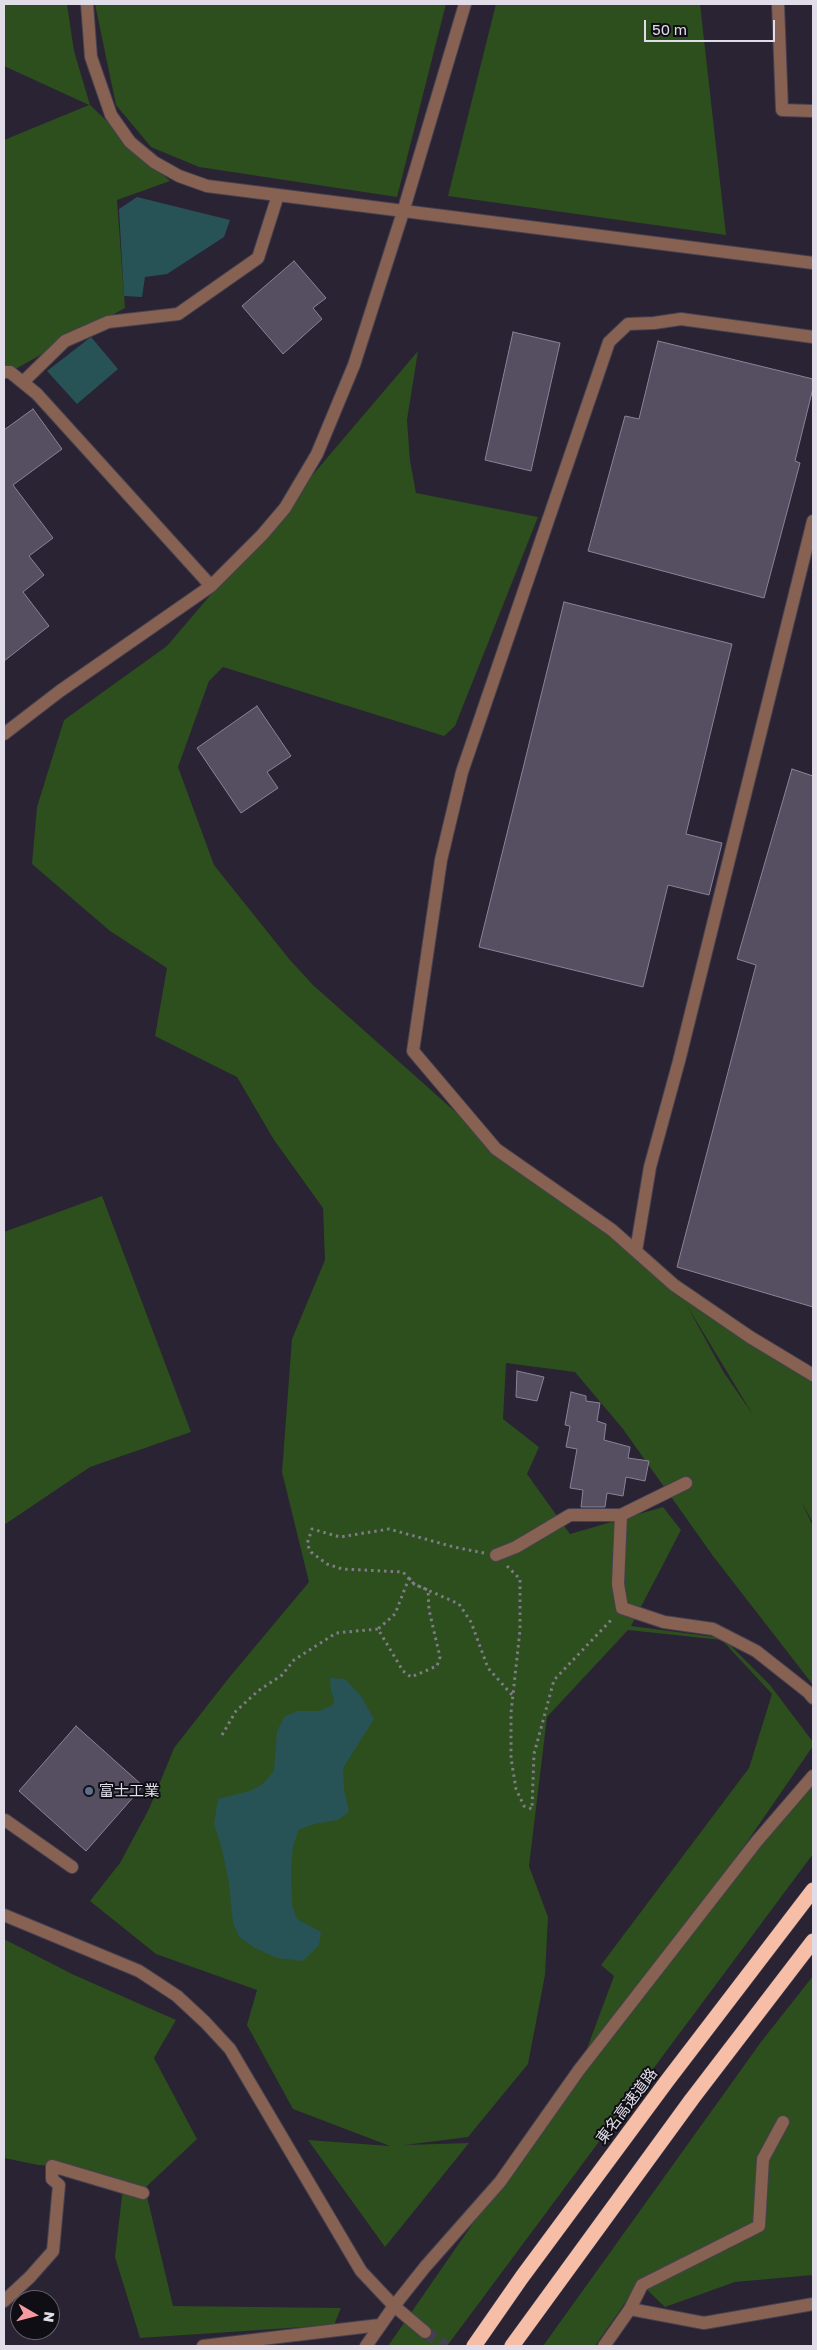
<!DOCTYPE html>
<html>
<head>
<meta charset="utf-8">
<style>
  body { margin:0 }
  #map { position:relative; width:817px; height:2350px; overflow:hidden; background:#292333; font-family:"Golos Text",sans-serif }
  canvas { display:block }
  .frame { position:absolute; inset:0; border:5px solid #e0dde8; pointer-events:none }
  .north { position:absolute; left:10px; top:2290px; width:50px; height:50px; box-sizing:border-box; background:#100e15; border:1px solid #636169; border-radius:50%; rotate:98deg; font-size:14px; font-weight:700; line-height:20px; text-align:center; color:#e0dde8 }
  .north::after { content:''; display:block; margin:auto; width:18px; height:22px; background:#f49aa0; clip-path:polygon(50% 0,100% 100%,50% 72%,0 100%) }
  .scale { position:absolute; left:644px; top:20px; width:131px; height:22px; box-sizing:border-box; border:2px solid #e0dde8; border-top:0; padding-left:6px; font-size:15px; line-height:18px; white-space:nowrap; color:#e0dde8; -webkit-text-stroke:4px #100e15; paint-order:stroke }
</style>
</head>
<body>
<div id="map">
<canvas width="817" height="2350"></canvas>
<div class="frame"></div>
<div class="north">N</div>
<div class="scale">50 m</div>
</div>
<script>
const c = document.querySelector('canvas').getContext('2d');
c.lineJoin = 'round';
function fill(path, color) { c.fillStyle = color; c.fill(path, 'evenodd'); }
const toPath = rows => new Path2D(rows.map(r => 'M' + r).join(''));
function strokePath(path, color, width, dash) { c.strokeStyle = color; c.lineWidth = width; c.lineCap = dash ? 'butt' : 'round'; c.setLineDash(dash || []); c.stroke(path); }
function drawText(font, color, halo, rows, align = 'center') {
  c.font = font + ' "Golos Text","Noto Sans JP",sans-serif'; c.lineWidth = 4; c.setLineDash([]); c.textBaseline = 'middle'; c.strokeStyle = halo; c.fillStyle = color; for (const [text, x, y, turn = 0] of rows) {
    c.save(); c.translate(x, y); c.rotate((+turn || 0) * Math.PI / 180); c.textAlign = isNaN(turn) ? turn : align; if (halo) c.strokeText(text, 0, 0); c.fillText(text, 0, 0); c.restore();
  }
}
fill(toPath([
  [4,4,67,4,74,51,90,105,170,181,117,200,125,308,10,372,4,373,4,140,89,105,4,66],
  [95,4,446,4,397,197,199,167,151,147,116,105],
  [496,4,700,4,726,235,448,196],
  [418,351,407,420,410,461,416,493,538,517,455,726,444,736,223,667,209,681,178,767,214,865,290,960,313,985,514,1164,636,1251,813,1373,813,1523,801,1501,813,1526,813,1685,713,1556,623,1429,575,1372,506,1363,503,1419,539,1447,527,1474,570,1534,663,1507,681,1530,631,1626,723,1638,770,1685,813,1742,813,1746,670,1954,813,1780,813,1854,447,2346,388,2346,579,2070,614,1976,601,1965,749,1768,772,1694,722,1640,628,1630,547,1717,529,1866,548,1917,545,1975,528,2064,468,2137,405,2145,469,2143,385,2247,308,2140,390,2146,293,2109,247,2025,257,1990,156,1954,90,1901,120,1863,149,1809,174,1748,228,1679,309,1582,282,1472,292,1339,325,1260,323,1208,274,1140,237,1077,155,1036,167,968,110,931,32,864,37,807,64,720,167,646],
  [686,1304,753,1415,723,1371],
  [102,1196,191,1432,90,1467,4,1525,4,1232],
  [4,1939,72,1974,176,2020,154,2058,197,2139,145,2188,173,2306,341,2308,334,2325,140,2338,115,2257,123,2187,70,2167,38,2165,4,2158],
  [813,1976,813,2275,735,2282,665,2307,642,2285,641,2280,595,2346,543,2346,761,2042]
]), '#2d4e1d');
fill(toPath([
  [137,197,230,220,224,237,167,274,145,277,142,297,124,296,119,209],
  [91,337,118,369,77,404,47,371],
  [330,1678,345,1679,361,1696,374,1719,343,1768,344,1789,349,1812,338,1820,314,1824,298,1830,293,1847,291,1869,292,1905,297,1919,321,1932,319,1945,303,1961,277,1958,255,1948,239,1937,233,1923,229,1883,221,1845,214,1824,218,1799,250,1791,263,1784,274,1771,277,1731,285,1716,298,1711,319,1711,333,1705,334,1698,331,1691]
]), '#285356');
const building = toPath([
  [294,261,326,298,313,308,322,319,283,354,242,306,294,261],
  [513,332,560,343,531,471,485,460,513,332],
  [658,341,813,379,813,388,795,461,800,463,764,598,588,551,625,416,639,419,658,341],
  [33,409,62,449,13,485,53,538,29,556,44,575,23,592,49,626,4,661,4,430,33,409],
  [564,602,732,644,686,834,722,843,709,895,668,885,643,987,479,947,564,602],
  [257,706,291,756,267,772,278,788,241,813,197,748,257,706],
  [792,769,813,776,813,1307,677,1267,756,965,737,959,792,769],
  [517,1371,544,1377,537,1401,516,1397,517,1371],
  [571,1392,586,1396,586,1401,600,1403,597,1421,606,1424,604,1440,630,1447,628,1458,649,1461,645,1481,626,1477,623,1496,607,1493,605,1507,581,1507,583,1490,570,1488,577,1449,566,1447,570,1426,565,1425,571,1392],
  [76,1726,143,1786,86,1851,19,1791,76,1726]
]);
fill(building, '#564f62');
strokePath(building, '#8a8398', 1);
strokePath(toPath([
  [425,2332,446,2346]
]), '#443f4e', 12, [12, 6]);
const minor = toPath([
  [87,4,91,57,111,115,130,142,154,162,179,176,207,186,813,263],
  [778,4,782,110,813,111],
  [813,337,681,319,654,323,628,324,609,342,462,772,441,860,413,1051,496,1149,612,1230,674,1285,750,1337,813,1375],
  [4,372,10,372,37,394,211,586],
  [23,382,65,341,108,322,178,314,258,258,278,195],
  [4,734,60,691,211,586,262,535,285,508,317,454,354,365,403,212,465,4],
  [636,1251,650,1167,679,1061,813,521],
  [686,1483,621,1515,618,1584,622,1608,664,1622,713,1629,756,1651,808,1692,813,1698],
  [496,1555,516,1547,570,1515,621,1515],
  [4,1822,5,1820,72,1867],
  [4,1915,139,1971,177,1996,205,2022,230,2049,361,2271,394,2306,425,2332],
  [4,2301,30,2277,53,2251,59,2185,52,2179,52,2166,143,2193],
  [630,2309,642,2285,759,2226,763,2159,783,2122],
  [203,2346,380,2325],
  [366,2346,394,2306,425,2267,500,2182,579,2070,757,1841,813,1776],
  [604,2346,630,2309,704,2323,813,2304]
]);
const highway = toPath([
  [474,2346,522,2277,667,2081,813,1890],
  [512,2346,692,2099,813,1941]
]);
strokePath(minor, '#464150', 14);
strokePath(highway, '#464150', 16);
strokePath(toPath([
  [484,1553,454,1547,389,1529,340,1537,312,1529,307,1544,311,1552,327,1564,342,1569,403,1572,414,1584,459,1604,471,1622,488,1668,513,1696],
  [507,1566,520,1579,520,1630,511,1713,511,1758,516,1789,524,1806,532,1809,534,1754,554,1680,613,1618],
  [409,1578,414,1584,428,1590,429,1610,440,1657,437,1666,411,1677,403,1671,378,1629,395,1614,409,1578],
  [222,1735,236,1711,258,1691,282,1675,294,1660,336,1633,378,1629]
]), '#7f7b88', 3, [2.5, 4]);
strokePath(minor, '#876152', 12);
strokePath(highway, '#f6bda7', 15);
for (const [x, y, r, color] of [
  [89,1791,5,"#5c6f8a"]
]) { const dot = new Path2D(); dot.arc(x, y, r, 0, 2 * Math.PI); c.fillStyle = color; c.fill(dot); strokePath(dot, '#100e15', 2); }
drawText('15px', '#e0dde8', '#100e15', [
  ["富士工業",99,1791]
], 'left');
drawText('15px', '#e0dde8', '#100e15', [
  ["東名高速道路",627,2106,-53]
]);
</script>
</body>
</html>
